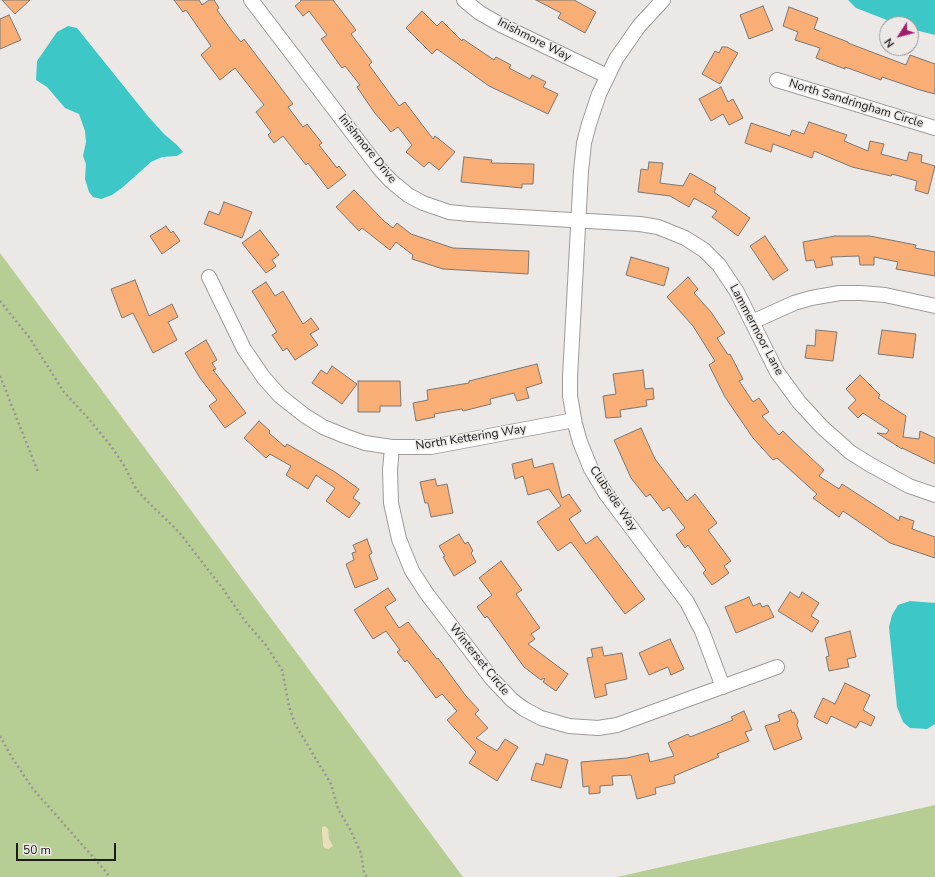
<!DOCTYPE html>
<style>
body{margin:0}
#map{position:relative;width:935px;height:877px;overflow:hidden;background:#ebe8e6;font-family:"Nunito Sans",sans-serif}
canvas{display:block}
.north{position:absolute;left:879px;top:16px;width:40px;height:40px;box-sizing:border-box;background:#ebe8e6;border:1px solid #999695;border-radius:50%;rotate:234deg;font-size:11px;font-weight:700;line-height:16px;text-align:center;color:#1d1c1b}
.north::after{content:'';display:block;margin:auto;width:14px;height:18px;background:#a01d6e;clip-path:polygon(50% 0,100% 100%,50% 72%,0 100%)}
.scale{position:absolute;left:16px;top:843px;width:100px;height:18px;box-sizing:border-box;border:2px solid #1d1c1b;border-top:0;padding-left:5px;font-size:12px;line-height:14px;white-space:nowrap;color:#1d1c1b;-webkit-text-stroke:3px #ebe8e6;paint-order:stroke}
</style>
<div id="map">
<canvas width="935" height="877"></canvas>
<div class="north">N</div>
<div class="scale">50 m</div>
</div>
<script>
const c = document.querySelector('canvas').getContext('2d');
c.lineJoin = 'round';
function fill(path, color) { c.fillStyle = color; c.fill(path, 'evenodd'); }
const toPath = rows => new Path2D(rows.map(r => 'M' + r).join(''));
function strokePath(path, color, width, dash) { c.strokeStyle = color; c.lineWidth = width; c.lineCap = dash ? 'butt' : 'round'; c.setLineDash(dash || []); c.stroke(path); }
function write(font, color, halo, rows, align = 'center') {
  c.font = font + ' "Nunito Sans",sans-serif'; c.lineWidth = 3; c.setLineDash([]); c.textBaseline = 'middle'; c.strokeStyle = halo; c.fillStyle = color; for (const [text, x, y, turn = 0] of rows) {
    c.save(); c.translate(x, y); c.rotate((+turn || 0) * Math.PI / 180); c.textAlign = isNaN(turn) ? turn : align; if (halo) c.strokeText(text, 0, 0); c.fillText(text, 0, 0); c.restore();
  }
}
fill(toPath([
 [0,253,463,877,0,877],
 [935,805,935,877,617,877]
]), '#b6ce94');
fill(toPath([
 [325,826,328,829,329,839,333,846,328,849,324,848,323,845,322,831,322,827]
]), '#e9e0ba');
fill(toPath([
 [848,0,935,0,935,35,911,29,911,24,897,24,856,8],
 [68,26,77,28,147,115,164,134,177,145,183,152,177,156,162,157,151,162,123,187,112,195,101,199,93,197,89,192,85,179,86,164,83,156,86,142,85,131,79,114,65,108,47,87,36,80,37,61,57,32],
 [910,601,935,603,935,724,927,729,910,728,903,722,897,707,889,627,892,615,898,605]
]), '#3ec7c7');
const building = toPath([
 [2,0,30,0,15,14,2,0],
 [174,0,199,0,202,5,209,0,214,0,219,8,217,10,232,31,241,42,244,39,293,104,288,107,303,127,307,124,322,143,319,145,337,168,339,166,346,175,328,189,308,163,306,165,283,136,274,143,268,135,271,132,256,112,264,105,235,68,220,80,201,55,211,46,186,10,183,12,174,0],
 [301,0,333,0,356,30,351,34,372,62,369,65,399,106,405,102,433,139,435,136,455,152,439,170,429,162,424,167,406,152,412,145,398,127,391,132,374,112,357,87,360,85,345,66,342,68,321,39,327,35,309,11,303,16,295,6,301,1,301,0],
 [536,0,574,0,596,12,585,33,558,18,561,13,536,0],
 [763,6,773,30,749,39,740,15,763,6],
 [789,7,818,18,814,29,848,42,848,43,906,65,910,55,935,64,935,94,920,90,882,77,881,80,845,67,845,69,816,58,820,48,795,40,798,32,783,26,789,7],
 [422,11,437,26,442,21,462,41,463,39,494,60,496,57,511,65,509,68,530,79,532,75,546,82,543,87,558,94,548,114,489,86,437,49,432,54,406,28,422,11],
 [9,15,21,40,0,49,0,19,9,15],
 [722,47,727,47,738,53,720,84,702,74,715,51,719,53,722,47],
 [721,87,728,102,733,99,743,118,729,125,723,114,711,121,699,99,721,87],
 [809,122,847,135,844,141,868,151,870,141,884,144,881,154,907,161,909,152,922,155,921,162,935,166,928,194,915,190,917,181,892,174,891,176,852,167,814,151,812,158,773,144,771,152,745,143,751,123,790,136,792,130,804,134,809,122],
 [464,157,492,160,491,163,534,164,533,184,522,184,522,188,461,182,464,157],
 [649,162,663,163,660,183,683,186,690,173,716,188,714,192,750,218,738,236,712,217,717,211,694,198,689,207,670,196,638,192,641,169,648,170,649,162],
 [354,190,384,221,393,228,397,223,411,234,453,248,529,251,528,274,443,269,412,259,413,255,396,242,390,250,362,228,359,231,336,207,354,190],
 [224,202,252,212,242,238,204,224,209,211,219,215,224,202],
 [166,226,171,233,173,231,180,241,162,254,150,236,166,226],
 [260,230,279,255,272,260,276,266,266,273,242,243,260,230],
 [765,236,788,270,773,280,750,246,765,236],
 [835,236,870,236,916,245,915,248,935,252,935,276,896,269,898,262,874,257,874,265,860,265,859,256,831,257,833,265,816,268,814,260,806,261,803,242,835,236],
 [631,257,669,268,664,286,626,275,631,257],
 [688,277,698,289,694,293,711,312,725,333,717,338,728,355,730,354,743,379,739,381,753,402,759,398,769,412,762,416,779,435,783,431,796,444,824,470,819,476,839,489,842,484,899,521,900,516,914,521,912,529,935,537,935,558,890,543,843,511,839,517,813,498,817,494,777,458,773,460,753,438,725,397,709,365,715,361,693,326,667,297,688,277],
 [135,280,149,316,172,304,178,317,168,322,177,340,153,353,133,313,122,318,111,289,135,280],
 [266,282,275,296,283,291,303,324,311,318,319,329,310,334,318,345,295,360,287,348,283,351,272,335,277,332,252,291,266,282],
 [816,330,837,332,833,361,805,358,807,345,815,346,816,330],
 [882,330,916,334,913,358,878,354,882,330],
 [206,340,217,360,212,363,216,369,213,370,246,413,225,428,209,406,217,400,200,378,185,353,206,340],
 [537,364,542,383,526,388,529,398,517,401,514,393,490,399,491,404,463,411,462,409,434,414,435,417,416,421,413,403,428,400,427,390,469,383,469,381,537,364],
 [332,366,357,384,342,404,312,383,321,370,327,374,332,366],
 [643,370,645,389,653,388,654,399,646,400,647,406,620,410,621,417,606,418,603,396,616,394,613,374,643,370],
 [860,375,880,395,878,398,906,416,903,437,919,439,920,431,935,438,935,464,902,448,902,449,877,433,886,434,889,430,863,413,858,418,848,408,856,400,846,389,860,375],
 [358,381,400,381,401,406,380,406,380,412,358,412,358,381],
 [259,421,270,431,269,433,285,447,287,444,335,472,359,489,353,498,360,503,349,518,326,501,335,488,316,475,308,489,286,475,291,466,270,454,266,458,244,438,259,421],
 [641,428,655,459,687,501,695,494,717,523,708,530,731,561,724,566,729,573,712,585,703,573,706,570,688,545,685,548,676,535,685,528,669,507,663,511,650,494,646,497,631,478,614,440,641,428],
 [532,459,534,468,553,463,562,498,569,494,581,511,569,519,586,544,597,536,645,599,625,614,571,542,558,551,537,522,561,506,549,489,528,495,523,476,515,479,512,464,532,459],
 [435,479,437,486,447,484,453,513,431,517,428,503,425,503,420,482,435,479],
 [459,534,465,544,468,542,473,551,471,553,476,562,454,576,443,557,445,556,439,546,459,534],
 [367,539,372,553,369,555,378,579,355,588,346,564,354,560,352,553,356,552,353,545,367,539],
 [501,561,522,590,516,594,540,628,531,634,535,639,528,644,568,674,556,691,543,682,545,679,544,678,541,680,524,667,487,616,485,618,477,607,492,595,479,578,501,561],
 [388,588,396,600,385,607,399,628,408,622,437,659,438,658,466,696,479,710,475,714,488,728,476,738,497,751,505,739,518,747,497,781,469,763,476,752,447,720,457,711,442,694,436,698,407,660,405,662,397,652,400,650,386,631,373,639,354,610,388,588],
 [790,592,799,598,802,592,819,603,811,616,819,621,812,632,778,611,790,592],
 [749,597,753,606,760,603,762,607,768,605,774,617,736,633,725,607,749,597],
 [850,631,856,657,847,659,849,667,829,671,826,657,829,656,825,638,850,631],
 [670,639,684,669,671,675,668,667,649,675,639,653,670,639],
 [602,647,604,656,622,653,627,679,605,684,607,695,595,698,587,658,593,657,591,649,602,647],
 [845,683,870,695,863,710,875,717,871,726,860,721,856,728,831,716,827,724,814,717,823,698,835,704,845,683],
 [791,710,792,713,794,712,798,721,797,725,802,739,774,750,765,726,780,721,778,715,791,710],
 [744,711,752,730,745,732,749,741,717,754,719,757,674,776,675,783,655,788,656,794,637,799,631,775,612,776,613,785,600,786,600,793,589,794,589,786,583,787,581,762,627,758,648,753,650,762,674,756,668,743,688,734,690,737,733,720,731,717,744,711],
 [546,754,568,760,561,788,531,780,536,763,543,765,546,754]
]);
fill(building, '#f8ae75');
strokePath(building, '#7a7876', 1);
const street = toPath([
 [251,0,379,168,391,181,408,195,423,203,449,212,469,214,640,224,658,227,685,238,704,250,719,265,737,292,777,372,799,402,822,427,850,452,869,464,909,486,935,495],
 [464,0,480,13,501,25,607,76],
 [663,0,639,26,616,59,599,94,589,124,584,143,581,171,570,377,570,396,575,424,580,442,591,469,606,494,687,602,702,631,723,687],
 [777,80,935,128],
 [209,277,244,349,264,378,280,396,304,415,323,427,345,436,365,443,392,447,431,447,574,420],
 [752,322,794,303,811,298,840,293,861,293,885,295,935,306],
 [392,447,390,470,391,503,399,539,412,571,427,594,492,679,512,700,524,709,541,718,569,726,598,728,617,725,777,667]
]);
strokePath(street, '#9e9b9a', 16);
strokePath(toPath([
 [0,301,29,337,64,392,88,418,111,446,125,467,136,489,147,501,178,531,223,589,245,621,265,644,282,670,289,706,295,724,331,784,338,809,350,829,361,853,364,873,367,877],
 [0,376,38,472],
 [0,736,11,756,33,789,107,873,109,877]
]), '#989694', 2.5, [2, 3]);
strokePath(street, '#fff', 14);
write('12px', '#1d1c1b', '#ebe8e6', [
 ["Inishmore Way",534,40,27],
 ["North Sandringham Circle",856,104,17],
 ["Inishmore Drive",367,149,51],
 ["Lammermoor Lane",756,330,62],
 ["North Kettering Way",471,438,-9],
 ["Clubside Way",613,499,56],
 ["Winterset Circle",479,660,51]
]);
</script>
